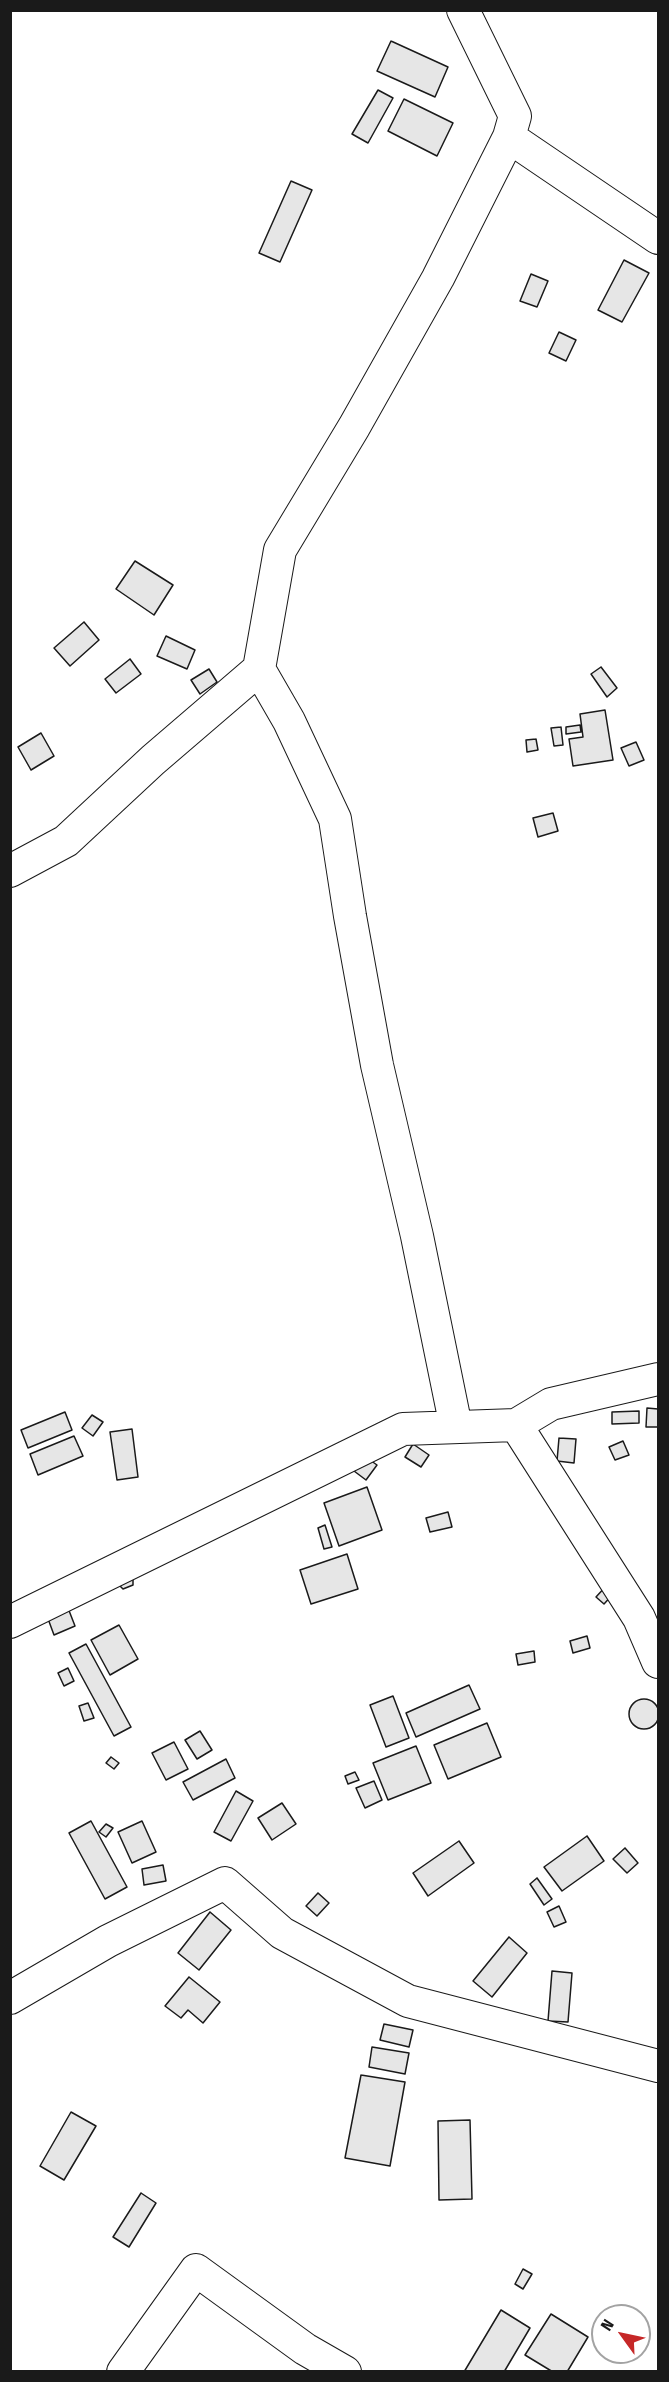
<!DOCTYPE html>
<style>
body{margin:0}
#map{position:relative;width:669px;height:2382px;overflow:hidden;background:#fff;font-family:"Fira Sans Condensed",sans-serif}
canvas{display:block}
.frame{position:absolute;inset:0;border:12px solid #1a1a1a;pointer-events:none}
.north{position:absolute;left:591px;top:2304px;width:60px;height:60px;box-sizing:border-box;background:#fff;border:2px solid #a3a3a3;border-radius:50%;rotate:303deg;font-size:16px;font-weight:700;line-height:24px;text-align:center;color:#1a1a1a}
.north::after{content:'';display:block;margin:auto;width:21px;height:27px;background:#c62828;clip-path:polygon(50% 0,100% 100%,50% 72%,0 100%)}
</style>
<div id="map">
<canvas width="669" height="2382"></canvas>
<div class="frame"></div>
<div class="north">N</div>
</div>
<script>
const c = document.querySelector('canvas').getContext('2d');
c.lineJoin = 'round';
function fill(path, color) { c.fillStyle = color; c.fill(path, 'evenodd'); }
const toPath = rows => new Path2D(rows.map(r => 'M' + r).join(''));
function strokePath(path, color, width, dash) { c.strokeStyle = color; c.lineWidth = width; c.lineCap = dash ? 'butt' : 'round'; c.setLineDash(dash || []); c.stroke(path); }
const building = toPath([
 [391,41,448,67,435,97,377,71,391,41],
 [378,90,393,98,368,143,352,134,378,90],
 [404,99,453,123,437,156,388,131,404,99],
 [291,181,312,190,280,262,259,253,291,181],
 [624,260,649,273,622,322,598,310,624,260],
 [531,274,548,281,537,307,520,301,531,274],
 [559,332,576,340,566,361,549,353,559,332],
 [135,561,173,585,154,615,116,589,135,561],
 [84,622,99,640,70,666,54,648,84,622],
 [166,636,195,650,187,669,157,656,166,636],
 [130,659,141,674,116,693,105,679,130,659],
 [601,667,617,688,607,697,591,674,601,667],
 [209,669,217,682,200,694,191,680,209,669],
 [605,710,613,760,573,766,569,739,583,737,580,714,605,710],
 [580,725,581,732,566,734,566,727,580,725],
 [561,727,563,745,554,746,551,728,561,727],
 [41,733,54,756,31,770,18,747,41,733],
 [536,739,538,750,527,752,526,740,536,739],
 [636,742,644,760,629,766,621,748,636,742],
 [553,813,558,831,538,837,533,818,553,813],
 [647,1408,658,1409,658,1427,646,1427,647,1408],
 [639,1411,639,1423,612,1424,612,1412,639,1411],
 [65,1412,72,1430,28,1448,21,1430,65,1412],
 [92,1415,103,1422,93,1436,82,1428,92,1415],
 [132,1429,138,1477,117,1480,110,1432,132,1429],
 [74,1436,83,1456,38,1475,30,1454,74,1436],
 [559,1438,576,1439,574,1463,557,1461,559,1438],
 [623,1441,629,1455,615,1460,609,1447,623,1441],
 [413,1444,429,1455,421,1467,405,1457,413,1444],
 [360,1453,377,1465,366,1480,350,1468,360,1453],
 [367,1487,382,1530,339,1546,324,1503,367,1487],
 [448,1512,452,1527,430,1532,426,1518,448,1512],
 [325,1525,332,1547,324,1549,318,1528,325,1525],
 [347,1554,358,1589,311,1604,300,1570,347,1554],
 [133,1575,133,1585,123,1589,119,1585,133,1575],
 [607,1585,615,1592,604,1604,596,1597,607,1585],
 [68,1608,75,1626,54,1635,47,1616,68,1608],
 [119,1625,138,1659,110,1675,91,1640,119,1625],
 [587,1636,590,1648,573,1653,570,1641,587,1636],
 [86,1644,131,1727,114,1736,69,1653,86,1644],
 [534,1651,535,1662,518,1665,516,1654,534,1651],
 [68,1668,74,1681,64,1686,58,1673,68,1668],
 [469,1685,480,1709,416,1737,406,1713,469,1685],
 [393,1696,409,1738,386,1747,370,1705,393,1696],
 '629 1714a15 15 0 1 1 30 0a15 15 0 1 1-30 0Z',
 [88,1703,94,1718,84,1721,79,1706,88,1703],
 [487,1723,501,1757,448,1779,434,1745,487,1723],
 [200,1731,212,1750,197,1759,185,1740,200,1731],
 [174,1742,188,1769,166,1780,152,1753,174,1742],
 [416,1746,431,1783,388,1800,373,1763,416,1746],
 [111,1757,119,1763,114,1769,106,1763,111,1757],
 [226,1759,235,1778,193,1800,183,1782,226,1759],
 [355,1772,359,1780,348,1784,345,1776,355,1772],
 [374,1781,382,1800,365,1808,356,1788,374,1781],
 [236,1791,253,1801,231,1841,214,1832,236,1791],
 [282,1803,296,1824,272,1840,258,1818,282,1803],
 [91,1821,127,1887,105,1899,69,1833,91,1821],
 [142,1821,156,1852,132,1863,118,1832,142,1821],
 [106,1824,113,1828,106,1837,99,1832,106,1824],
 [587,1836,604,1861,562,1891,544,1867,587,1836],
 [459,1841,474,1863,428,1896,413,1873,459,1841],
 [625,1848,638,1863,627,1873,613,1859,625,1848],
 [163,1865,166,1881,144,1885,142,1869,163,1865],
 [537,1878,552,1899,544,1905,530,1884,537,1878],
 [318,1893,329,1903,317,1916,306,1906,318,1893],
 [559,1906,566,1922,554,1927,547,1912,559,1906],
 [210,1912,231,1930,199,1970,178,1953,210,1912],
 [509,1937,527,1953,492,1997,473,1981,509,1937],
 [552,1971,572,1973,568,2022,548,2021,552,1971],
 [189,1977,220,2002,203,2023,188,2010,181,2018,165,2006,189,1977],
 [384,2024,413,2030,409,2047,380,2040,384,2024],
 [372,2047,409,2053,405,2074,369,2067,372,2047],
 [361,2075,405,2082,390,2166,345,2158,361,2075],
 [71,2112,96,2126,64,2180,40,2166,71,2112],
 [470,2120,472,2199,439,2200,438,2121,470,2120],
 [141,2193,156,2203,129,2247,113,2237,141,2193],
 [523,2269,532,2274,523,2289,515,2284,523,2269],
 [501,2310,530,2328,504,2372,464,2372,501,2310],
 [551,2314,588,2337,567,2372,553,2372,525,2355,551,2314]
]);
fill(building, '#e6e6e6');
strokePath(building, '#1a1a1a', 1.5);
const minor = toPath([
 [509,137,658,238],
 [259,669,289,721,335,819,350,916,377,1065,417,1236,456,1427],
 [10,871,66,841,153,760,259,669,280,550,354,427,438,278,509,137,515,116,463,10],
 [516,1425,639,1618,658,1662],
 [10,1622,403,1429,516,1425,551,1404,658,1379],
 [10,1998,108,1941,225,1883,282,1933,408,2001,658,2066],
 [123,2372,196,2270,305,2349,345,2372]
]);
strokePath(minor, '#1a1a1a', 34);
strokePath(minor, '#fff', 32);
</script>
